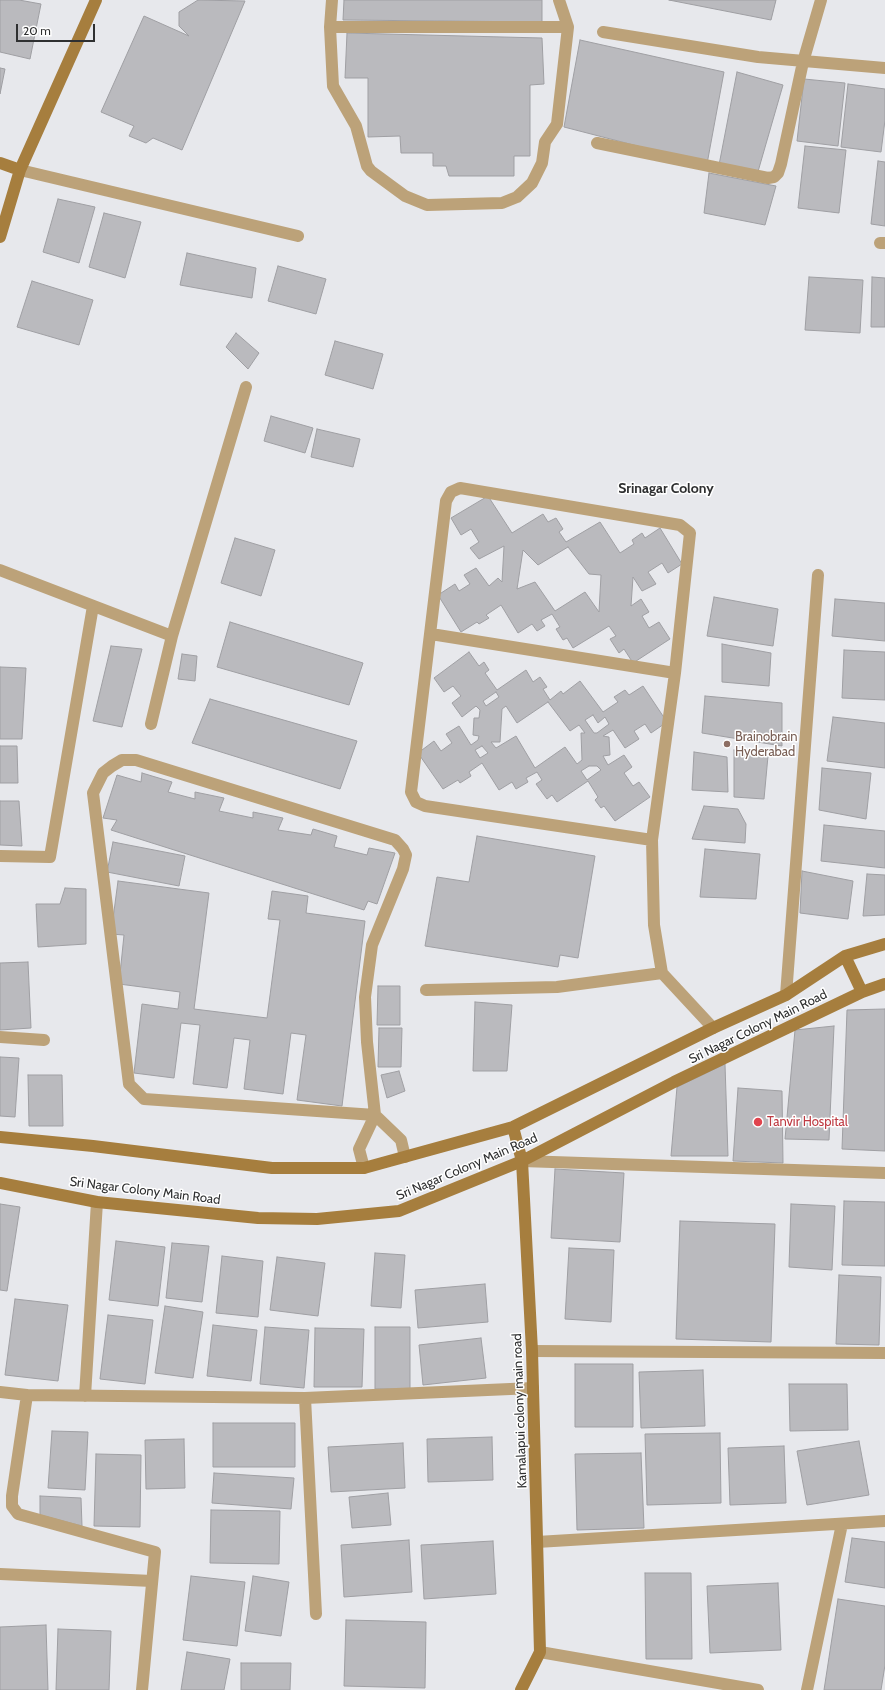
<!DOCTYPE html>
<style>
body{margin:0}
#map{position:relative;width:885px;height:1690px;overflow:hidden;background:#e7e8ec;font-family:Cabin,sans-serif}
canvas{display:block}
.scale{position:absolute;left:16px;top:24px;width:79px;height:18px;box-sizing:border-box;border:2px solid #2f3031;border-top:0;padding-left:5px;font-size:12px;line-height:14px;white-space:nowrap;color:#2f3031;-webkit-text-stroke:3px #fff;paint-order:stroke}
</style>
<div id="map">
<canvas width="885" height="1690"></canvas>
<div class="scale">20 m</div>
</div>
<script>
const c = document.querySelector('canvas').getContext('2d');
c.lineJoin = 'round';
function fill(path, color) { c.fillStyle = color; c.fill(path, 'evenodd'); }
const toPath = rows => new Path2D(rows.map(r => 'M' + r).join(''));
function strokePath(path, color, width, dash) { c.strokeStyle = color; c.lineWidth = width; c.lineCap = dash ? 'butt' : 'round'; c.setLineDash(dash || []); c.stroke(path); }
function write(font, color, halo, rows, align = 'center') {
  c.font = font + ' Cabin,sans-serif'; c.lineWidth = 3; c.setLineDash([]); c.textBaseline = 'middle'; c.strokeStyle = halo; c.fillStyle = color; for (const [text, x, y, turn = 0] of rows) {
    c.save(); c.translate(x, y); c.rotate((+turn || 0) * Math.PI / 180); c.textAlign = isNaN(turn) ? turn : align; if (halo) c.strokeText(text, 0, 0); c.fillText(text, 0, 0); c.restore();
  }
}
const building = toPath([
 [0,0,19,0,41,4,30,59,0,52,0,0],
 [198,0,245,1,182,150,153,138,146,143,129,136,134,126,101,112,144,16,189,36,179,26,179,12,198,0],
 [344,0,542,0,542,22,343,20,344,0],
 [669,0,776,0,771,20,669,0],
 [347,33,542,38,544,84,530,85,530,156,514,156,514,176,449,176,446,166,433,166,433,153,401,153,400,136,368,137,368,78,345,78,347,33],
 [580,40,724,72,707,164,564,127,580,40],
 [0,68,5,69,0,94,0,68],
 [737,72,783,85,757,175,719,165,737,72],
 [804,79,845,83,838,146,797,141,804,79],
 [848,84,885,89,885,120,881,152,841,147,848,84],
 [805,146,846,150,839,213,798,208,805,146],
 [878,161,885,162,885,226,871,224,878,161],
 [709,173,776,186,765,225,704,213,709,173],
 [58,199,95,207,79,263,43,252,58,199],
 [104,213,141,222,125,278,89,267,104,213],
 [187,253,256,268,252,298,180,285,187,253],
 [278,266,326,279,316,314,268,301,278,266],
 [809,277,863,280,860,333,805,330,809,277],
 [872,277,885,278,885,327,871,327,872,277],
 [32,281,93,300,79,345,17,327,32,281],
 [236,333,259,353,248,369,226,347,236,333],
 [335,341,383,354,373,389,325,375,335,341],
 [271,416,313,428,305,453,264,441,271,416],
 [317,429,360,439,353,467,311,457,317,429],
 [488,496,512,533,543,514,548,522,556,518,563,529,559,532,566,542,600,522,620,553,634,544,632,540,642,533,645,538,660,528,682,564,668,573,662,563,648,572,656,584,642,591,633,577,631,606,641,599,649,612,642,616,649,628,659,622,670,639,633,663,624,649,619,653,610,639,616,636,609,626,573,648,567,638,563,640,556,629,560,627,552,614,541,620,545,626,537,631,532,624,518,633,501,605,486,615,489,618,479,624,477,622,461,632,438,595,455,584,459,591,470,584,464,575,476,568,489,586,498,578,502,582,504,546,479,559,470,548,479,542,471,529,461,535,451,518,488,496],
 [568,547,589,574,601,575,599,612,585,592,555,611,535,582,517,589,523,550,538,565,568,547],
 [235,538,275,550,261,596,221,583,235,538],
 [714,597,778,609,773,646,707,636,714,597],
 [835,599,885,603,885,641,832,636,835,599],
 [230,622,363,663,349,705,217,667,230,622],
 [722,644,771,653,769,686,722,682,722,644],
 [111,646,142,649,122,727,93,721,111,646],
 [844,650,885,652,885,700,842,698,844,650],
 [469,652,479,666,484,662,489,670,485,673,497,690,526,670,533,682,540,677,547,687,543,689,550,700,561,691,563,694,580,681,603,712,618,702,614,697,625,690,629,695,643,686,667,722,651,733,645,724,634,731,639,739,625,748,613,730,603,736,609,737,610,755,603,756,608,765,624,755,632,767,624,773,633,786,639,782,650,797,615,821,604,806,601,808,595,800,598,797,588,781,557,802,552,795,547,799,536,784,542,780,537,772,526,778,528,782,516,789,512,782,499,790,482,763,469,772,471,776,460,783,458,780,443,789,418,753,434,741,441,751,452,743,446,734,459,726,471,745,478,740,479,736,473,735,474,718,479,718,480,710,476,706,462,717,452,703,461,696,453,686,444,692,434,678,469,652],
 [496,692,499,697,486,706,483,701,496,692],
 [548,702,570,731,579,725,585,733,581,733,582,760,577,764,565,747,535,768,516,736,496,748,491,742,500,742,502,709,506,706,517,723,548,702],
 [593,715,598,723,605,717,609,724,597,733,594,733,585,720,593,715],
 [482,746,488,753,480,758,475,750,482,746],
 [589,766,597,766,601,770,587,780,581,771,589,766],
 [182,654,197,656,195,681,178,679,182,654],
 [0,667,26,668,22,739,0,739,0,667],
 [705,696,782,703,782,746,702,733,705,696],
 [210,699,357,741,340,789,192,743,210,699],
 [833,717,885,723,885,768,827,761,833,717],
 [0,746,17,746,18,783,0,783,0,746],
 [734,750,768,756,764,799,734,797,734,750],
 [694,752,727,757,728,792,692,790,694,752],
 [822,768,871,773,866,819,819,810,822,768],
 [142,773,172,782,168,792,195,799,195,792,224,798,219,811,253,818,253,812,283,818,278,830,311,835,313,829,337,836,334,847,367,855,369,848,395,853,377,904,368,901,364,910,111,830,117,820,103,818,117,775,141,782,142,773],
 [0,801,19,801,22,846,0,845,0,801],
 [704,806,738,809,746,824,745,843,692,839,704,806],
 [824,825,885,831,885,868,821,861,824,825],
 [477,836,595,856,578,958,560,955,558,967,425,946,437,877,469,882,477,836],
 [113,842,185,856,179,886,107,872,113,842],
 [705,849,760,854,756,899,700,897,705,849],
 [802,871,853,881,848,919,800,913,802,871],
 [867,874,885,875,885,915,863,916,867,874],
 [118,881,209,893,194,1009,267,1018,280,920,268,919,272,891,308,896,306,913,365,921,342,1106,297,1100,306,1035,291,1033,283,1094,244,1089,250,1040,234,1038,227,1088,193,1084,200,1025,181,1023,174,1078,134,1073,142,1004,178,1009,180,992,119,984,124,935,111,934,118,881],
 [65,888,86,889,86,944,38,947,36,904,60,904,65,888],
 [28,962,31,1028,0,1030,0,963,28,962],
 [378,986,400,986,400,1025,377,1025,378,986],
 [475,1002,512,1005,507,1071,473,1071,475,1002],
 [885,1009,885,1151,842,1149,847,1010,885,1009],
 [834,1026,829,1140,785,1139,795,1030,834,1026],
 [379,1028,402,1028,401,1067,378,1067,379,1028],
 [0,1057,19,1058,15,1117,0,1116,0,1057],
 [725,1064,728,1156,671,1156,677,1087,725,1064],
 [399,1071,405,1091,387,1098,381,1075,399,1071],
 [28,1075,62,1075,63,1126,29,1126,28,1075],
 [738,1088,782,1091,783,1163,733,1161,738,1088],
 [555,1169,624,1173,620,1242,551,1238,555,1169],
 [844,1201,885,1202,885,1266,842,1265,844,1201],
 [0,1204,20,1207,7,1291,0,1290,0,1204],
 [791,1204,835,1206,832,1270,789,1267,791,1204],
 [680,1221,775,1224,771,1342,676,1339,680,1221],
 [116,1241,165,1247,158,1306,109,1300,116,1241],
 [172,1243,209,1246,202,1302,166,1298,172,1243],
 [569,1248,614,1250,611,1322,565,1319,569,1248],
 [375,1253,405,1255,401,1308,371,1306,375,1253],
 [222,1256,263,1261,258,1317,216,1313,222,1256],
 [277,1257,325,1263,318,1316,270,1310,277,1257],
 [839,1275,881,1277,879,1345,836,1344,839,1275],
 [485,1284,488,1322,418,1328,415,1290,485,1284],
 [15,1299,68,1305,58,1381,5,1375,15,1299],
 [165,1306,203,1312,193,1378,155,1373,165,1306],
 [108,1315,153,1320,145,1384,100,1379,108,1315],
 [213,1325,257,1330,251,1381,207,1376,213,1325],
 [265,1327,309,1330,304,1388,260,1384,265,1327],
 [375,1327,410,1327,410,1389,375,1389,375,1327],
 [315,1328,364,1329,362,1387,314,1387,315,1328],
 [481,1338,486,1378,423,1385,419,1345,481,1338],
 [575,1364,633,1364,633,1427,575,1427,575,1364],
 [703,1370,705,1426,641,1428,639,1372,703,1370],
 [789,1384,847,1384,848,1430,790,1431,789,1384],
 [213,1423,295,1423,295,1467,213,1467,213,1423],
 [52,1431,88,1432,85,1490,48,1488,52,1431],
 [720,1433,721,1503,647,1505,645,1434,720,1433],
 [492,1437,493,1480,428,1482,427,1439,492,1437],
 [184,1439,185,1488,146,1489,145,1440,184,1439],
 [859,1441,869,1495,807,1505,797,1451,859,1441],
 [403,1443,405,1488,331,1492,328,1447,403,1443],
 [784,1446,786,1503,730,1505,728,1448,784,1446],
 [641,1453,644,1528,577,1530,575,1454,641,1453],
 [96,1454,141,1455,140,1527,94,1526,96,1454],
 [214,1473,294,1478,291,1509,212,1503,214,1473],
 [388,1493,391,1525,352,1528,349,1497,388,1493],
 [40,1496,81,1498,82,1526,40,1515,40,1496],
 [211,1510,280,1511,279,1564,210,1563,211,1510],
 [852,1538,885,1542,885,1588,845,1582,852,1538],
 [409,1540,412,1592,344,1597,341,1545,409,1540],
 [493,1541,496,1594,424,1599,421,1545,493,1541],
 [645,1573,691,1573,692,1659,646,1659,645,1573],
 [191,1576,245,1582,237,1646,183,1640,191,1576],
 [253,1576,289,1582,281,1636,245,1631,253,1576],
 [778,1583,781,1650,710,1653,707,1586,778,1583],
 [838,1599,885,1606,885,1665,881,1690,824,1690,838,1599],
 [346,1620,426,1622,425,1688,344,1686,346,1620],
 [46,1625,48,1690,0,1690,0,1627,46,1625],
 [58,1629,111,1631,109,1690,56,1690,58,1629],
 [187,1652,230,1659,224,1690,181,1690,187,1652],
 [241,1663,291,1663,290,1690,241,1690,241,1663]
]);
fill(building, '#bababe');
strokePath(building, '#9f9fa3', 1);
strokePath(toPath([
 [332,0,330,27,333,86,356,126,367,166,371,171,405,196,427,205,502,203,517,197,532,183,542,163,545,142,557,124,568,27,559,0],
 [330,27,568,27],
 [603,32,758,57,885,68],
 [597,143,768,178,774,177,778,173,781,164,803,62,821,0],
 [20,170,298,236],
 [880,243,885,243],
 [0,570,172,636,246,387],
 [431,634,675,673],
 [151,724,172,636],
 [652,840,425,806,416,802,411,792,446,501,451,492,460,488,680,525,690,533,675,673,652,840,654,925,662,973,713,1028],
 [0,856,50,857,93,606],
 [426,990,557,987,662,973],
 [786,995,818,575],
 [0,1037,44,1040],
 [522,1161,885,1173],
 [364,1168,359,1149,375,1115,367,1042,365,997,372,945,403,869,406,855,403,849,395,840,136,760,122,760,112,766,103,773,93,793,129,1084,144,1099,375,1115,401,1140,405,1157],
 [532,1351,885,1353],
 [0,1392,27,1395,305,1398,533,1388],
 [27,1395,12,1496,12,1506,18,1514,155,1552,142,1690],
 [85,1396,97,1202],
 [305,1398,316,1614],
 [537,1542,885,1521],
 [0,1574,152,1581],
 [540,1652,758,1690],
 [807,1690,842,1524]
]), '#bca279', 12);
strokePath(toPath([
 [0,163,20,170],
 [0,237,20,170,96,0],
 [845,956,862,992],
 [513,1127,522,1161,532,1351,540,1652,521,1690],
 [0,1137,93,1146,272,1168,364,1168,513,1127,713,1028,786,995,845,956,885,944],
 [0,1183,97,1202,258,1218,317,1219,399,1211,522,1161,674,1082,862,992,885,984]
]), '#a67e3e', 12);
for (const [x, y, r, color] of [
 [727,744,4,"#8d6e63"],
 [758,1122,5,"#e0444e"]
]) { const dot = new Path2D(); dot.arc(x, y, r, 0, 2 * Math.PI); c.fillStyle = color; c.fill(dot); strokePath(dot, '#fff', 1.5); }
write('13px', '#785e54', '#fff', [
 ["Brainobrain",735,737],
 ["Hyderabad",735,752]
], 'left');
write('13px', '#2f3031', '#fff', [
 ["Sri Nagar Colony Main Road",758,1027,-26],
 ["Sri Nagar Colony Main Road",467,1167,-23],
 ["Sri Nagar Colony Main Road",145,1191,7],
 ["Kamalapui colony main road",520,1411,-92]
]);
write('13px', '#be3a42', '#fff', [
 ["Tanvir Hospital",767,1122]
], 'left');
write('bold 14px', '#2f3031', '#fff', [
 ["Srinagar Colony",666,489]
]);
</script>
